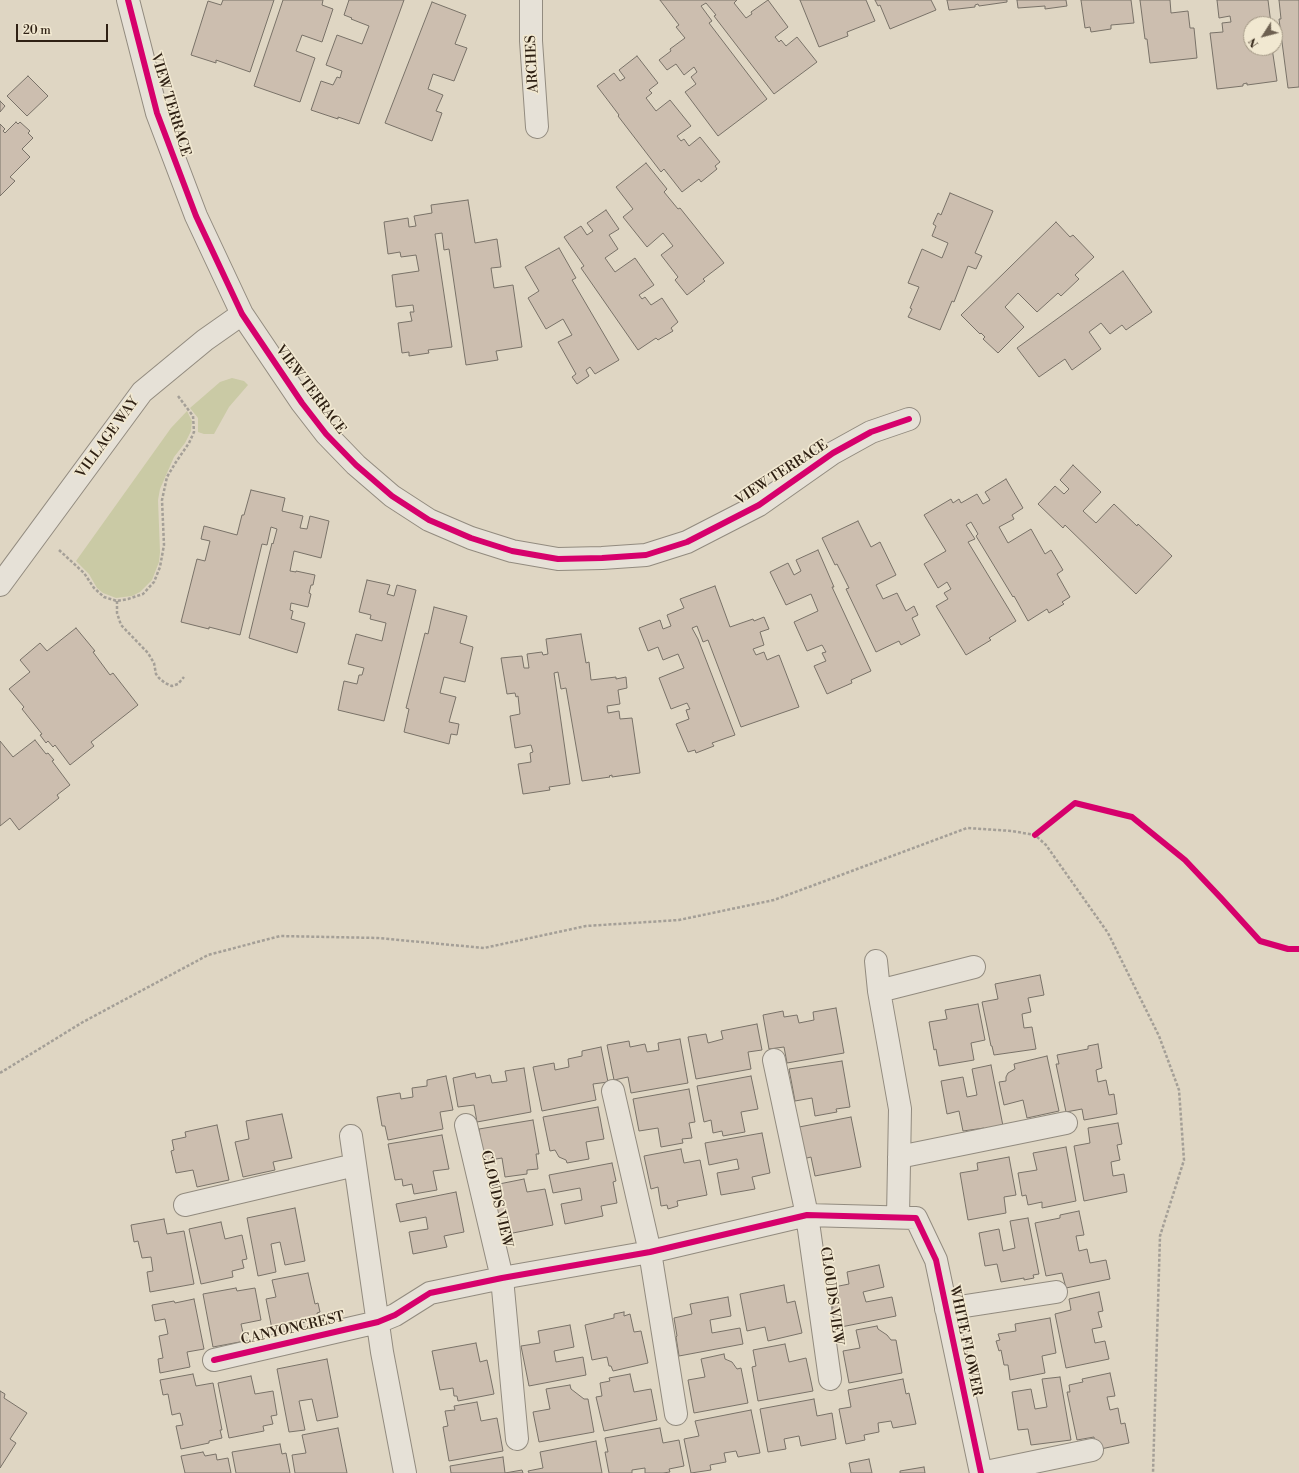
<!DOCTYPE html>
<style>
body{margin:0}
#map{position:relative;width:1299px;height:1473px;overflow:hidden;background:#dfd6c3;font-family:"Libre Bodoni",serif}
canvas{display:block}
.north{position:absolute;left:1243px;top:16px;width:40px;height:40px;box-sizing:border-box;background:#f1e8d1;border:1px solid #a39885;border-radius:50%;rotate:234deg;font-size:11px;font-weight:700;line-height:16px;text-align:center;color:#2f2114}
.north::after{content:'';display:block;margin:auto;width:14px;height:18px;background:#6d6051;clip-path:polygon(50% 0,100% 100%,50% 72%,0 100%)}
.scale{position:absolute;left:16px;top:24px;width:92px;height:18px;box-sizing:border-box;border:2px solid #2f2114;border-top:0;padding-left:5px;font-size:12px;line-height:14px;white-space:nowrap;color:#2f2114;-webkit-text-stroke:3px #f1e8d1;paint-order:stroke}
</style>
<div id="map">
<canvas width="1299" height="1473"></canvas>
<div class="north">N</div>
<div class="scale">20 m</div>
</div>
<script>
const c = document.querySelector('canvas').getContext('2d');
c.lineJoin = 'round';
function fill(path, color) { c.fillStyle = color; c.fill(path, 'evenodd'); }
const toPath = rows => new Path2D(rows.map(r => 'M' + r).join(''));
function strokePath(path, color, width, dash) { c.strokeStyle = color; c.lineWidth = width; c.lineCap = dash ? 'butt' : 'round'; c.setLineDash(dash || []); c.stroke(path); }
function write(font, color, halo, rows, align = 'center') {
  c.font = font + ' "Libre Bodoni",serif'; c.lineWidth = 3.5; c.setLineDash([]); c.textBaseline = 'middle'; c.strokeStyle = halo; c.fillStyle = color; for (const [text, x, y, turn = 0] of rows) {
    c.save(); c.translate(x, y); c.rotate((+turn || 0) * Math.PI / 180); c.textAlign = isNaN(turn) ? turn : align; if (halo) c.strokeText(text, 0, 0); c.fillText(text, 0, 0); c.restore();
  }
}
fill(toPath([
 [232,378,244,381,248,385,229,407,214,434,204,434,198,432,198,418,190,408,220,382],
 [187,411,192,421,191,431,185,443,174,457,160,489,158,500,160,552,159,562,152,580,140,592,132,596,116,598,103,593,97,588,89,574,76,561,171,428]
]), '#cacaa5');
const building = toPath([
 [223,0,274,0,250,72,216,60,216,63,191,55,208,1,221,5,223,0],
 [283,0,323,0,322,5,333,9,322,42,302,35,296,51,315,58,300,102,254,86,283,0],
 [349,0,404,0,359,124,338,117,338,119,311,110,321,81,333,85,337,77,340,78,342,71,326,65,337,35,362,44,369,26,351,19,352,18,344,15,349,0],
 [660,0,737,0,734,3,746,18,752,14,751,12,768,0,788,27,775,37,779,42,781,40,786,46,797,37,817,62,774,94,714,16,716,15,706,3,701,6,712,21,709,23,767,99,718,136,685,92,696,84,691,77,697,72,694,67,684,75,676,64,667,70,659,60,671,51,670,49,685,38,676,27,679,25,660,0],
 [800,0,866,0,875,21,847,32,848,36,819,47,800,0],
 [875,0,931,0,936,10,890,29,880,5,878,6,875,0],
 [947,0,1007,0,1007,2,979,6,978,4,975,5,975,7,949,10,947,0],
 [1017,0,1066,0,1067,6,1045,9,1045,6,1018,8,1017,0],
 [1081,0,1131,0,1134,23,1111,25,1111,29,1091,32,1090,27,1085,28,1081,0],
 [1140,0,1170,0,1171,13,1188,11,1190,28,1194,28,1197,58,1150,63,1147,39,1145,39,1140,0],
 [1217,0,1268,0,1271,24,1251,24,1251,48,1272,48,1277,81,1247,85,1247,83,1243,84,1243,86,1217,89,1210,33,1223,32,1222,23,1231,22,1230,16,1219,18,1217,0],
 [1279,0,1299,0,1299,87,1288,88,1279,19,1281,19,1279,0],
 [432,2,466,15,455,44,467,48,454,81,433,74,428,89,443,95,436,111,442,113,432,141,385,123,432,2],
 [637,56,658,83,649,90,652,93,646,98,656,111,670,100,691,126,677,136,681,141,684,139,689,146,700,137,720,162,715,166,717,169,701,182,699,179,682,192,664,169,661,172,618,116,619,115,597,86,614,73,620,81,625,78,619,70,637,56],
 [28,76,48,96,27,116,7,96,28,76],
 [0,101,5,106,0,112,0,101],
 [16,122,18,124,20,122,30,131,28,133,33,138,22,149,30,157,10,177,15,181,0,196,0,124,5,129,3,131,5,133,16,122],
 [646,163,667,189,664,192,678,209,680,208,724,263,703,279,705,281,687,295,675,280,678,277,661,255,673,246,663,233,647,247,623,217,633,209,616,187,646,163],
 [950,193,993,211,975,253,982,256,976,269,968,266,954,302,952,301,940,330,908,317,912,309,910,308,919,287,908,283,922,249,942,258,948,243,932,236,936,226,933,224,938,213,941,215,950,193],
 [468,200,475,243,497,239,501,267,491,268,494,288,513,285,522,347,496,351,498,360,466,365,449,249,444,250,442,233,435,234,452,347,428,350,429,353,409,356,409,352,402,353,398,323,412,321,410,312,414,312,413,305,396,307,392,275,419,271,416,255,401,257,400,252,388,254,384,222,408,218,409,227,416,226,414,216,432,213,431,205,468,200],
 [606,210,619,229,609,235,618,249,605,258,615,272,635,258,654,285,639,295,642,299,645,297,651,305,662,298,678,322,671,328,673,331,658,340,656,338,638,350,581,268,584,266,564,237,581,226,587,235,593,231,587,223,606,210],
 [1056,222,1070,237,1073,235,1094,257,1075,275,1079,279,1061,296,1058,293,1037,312,1018,293,1005,307,1024,327,998,353,983,339,985,337,981,333,980,334,961,315,1056,222],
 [559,248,576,278,572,280,619,360,595,374,590,367,586,370,589,376,577,384,572,377,576,374,558,342,572,335,563,319,546,329,528,298,539,291,525,267,559,248],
 [1123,271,1152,312,1126,330,1122,325,1110,334,1101,323,1089,332,1101,349,1072,370,1065,359,1039,377,1017,348,1123,271],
 [1073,465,1101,492,1083,511,1096,523,1114,504,1137,526,1138,524,1172,556,1136,594,1065,525,1063,528,1038,504,1055,486,1064,494,1069,489,1060,480,1073,465],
 [1006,479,1023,508,1012,515,1014,519,999,527,1008,543,1031,529,1045,554,1051,550,1063,570,1057,574,1070,597,1062,602,1064,604,1049,613,1047,609,1028,621,1014,596,1013,597,976,536,978,534,971,522,966,525,975,539,968,542,1016,621,989,638,991,640,966,655,936,606,948,599,944,593,951,589,947,582,938,588,924,564,946,551,924,515,951,499,953,503,959,499,961,503,977,494,983,504,990,500,985,492,1006,479],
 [251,490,285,498,282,511,303,516,300,528,307,529,310,516,329,521,321,558,294,551,290,571,296,572,296,571,315,575,313,585,311,585,309,593,311,594,308,607,291,603,290,610,293,611,291,619,305,623,297,653,249,638,272,543,273,544,277,529,271,527,267,545,262,544,240,635,209,627,209,629,181,622,197,559,205,561,210,541,201,539,204,526,237,535,242,515,244,515,251,490],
 [858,521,871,547,880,542,896,575,876,585,883,599,897,593,906,611,914,606,918,615,912,618,920,635,901,645,899,641,876,652,846,589,849,588,837,564,835,565,822,538,858,521],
 [818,550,834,587,832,587,871,671,851,680,852,683,827,694,814,666,826,661,822,653,826,652,822,645,807,651,794,622,818,611,811,594,786,605,770,572,788,563,794,575,801,571,796,560,818,550],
 [367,580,390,585,387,594,394,596,397,585,416,590,384,721,338,710,344,681,357,684,359,675,362,675,364,668,348,664,356,634,382,641,386,623,370,619,371,615,359,612,367,580],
 [715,586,730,627,753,619,754,621,764,617,769,629,760,632,764,645,753,649,756,655,764,652,767,660,779,655,799,707,741,727,708,640,703,642,697,626,692,628,698,639,735,735,712,743,714,746,696,753,695,750,688,752,676,724,689,719,686,710,690,709,687,703,671,709,659,678,684,668,678,654,663,660,658,647,648,651,639,628,660,620,663,629,671,626,667,615,684,608,680,599,715,586],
 [434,607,467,616,460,643,473,647,465,682,444,677,440,693,456,697,449,722,459,724,457,735,451,734,449,744,404,732,409,709,406,708,425,633,428,634,434,607],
 [76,628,95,651,93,652,110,675,113,673,138,705,91,742,94,746,70,765,55,745,53,747,48,741,46,743,40,735,42,734,22,709,24,707,9,689,30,672,20,660,40,643,47,651,76,628],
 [581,634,586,663,589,662,591,680,616,677,616,679,626,677,627,688,618,690,620,704,607,706,608,713,619,711,620,719,632,718,640,773,612,777,612,775,609,776,610,777,582,781,566,688,561,689,558,672,554,673,570,784,549,787,550,790,523,794,518,764,531,762,530,753,533,752,531,745,515,748,510,716,520,714,518,696,516,697,515,693,507,694,501,658,522,656,524,668,529,668,527,654,542,652,543,655,548,654,546,639,581,634],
 [35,740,46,754,48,753,54,760,52,761,70,785,57,795,59,798,19,830,10,818,0,826,0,741,13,757,35,740],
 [1040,975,1044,995,1028,998,1031,1012,1022,1014,1024,1028,1032,1027,1036,1049,994,1055,992,1046,991,1046,982,1002,998,999,995,984,1040,975],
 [978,1004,985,1040,971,1043,974,1060,939,1066,936,1049,934,1050,929,1022,947,1019,945,1010,978,1004],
 [836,1008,844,1053,787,1063,784,1047,769,1049,763,1015,783,1011,784,1017,797,1015,799,1023,814,1020,813,1012,836,1008],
 [757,1024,762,1050,748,1052,751,1069,696,1079,688,1037,706,1034,708,1043,723,1039,721,1031,757,1024],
 [680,1039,688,1083,631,1093,628,1077,614,1080,607,1045,629,1041,630,1047,645,1044,647,1052,659,1050,658,1043,680,1039],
 [1098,1044,1102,1068,1096,1070,1098,1082,1106,1080,1109,1095,1114,1094,1117,1114,1084,1120,1082,1109,1066,1112,1056,1064,1059,1064,1057,1055,1088,1049,1088,1046,1098,1044],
 [601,1047,608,1082,593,1084,596,1100,542,1111,533,1067,554,1063,555,1070,569,1067,568,1059,582,1056,582,1051,601,1047],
 [1047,1056,1059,1111,1027,1118,1023,1100,1004,1105,999,1082,1006,1081,1006,1077,1008,1073,1015,1069,1014,1064,1047,1056],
 [842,1061,850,1107,836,1109,837,1112,815,1116,812,1098,795,1101,789,1069,842,1061],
 [991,1065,1003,1126,984,1130,984,1128,963,1131,959,1111,947,1114,941,1081,963,1077,967,1097,977,1095,972,1069,991,1065],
 [524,1068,531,1112,477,1122,474,1105,458,1107,453,1078,475,1073,476,1078,490,1075,492,1083,507,1081,505,1071,524,1068],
 [446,1076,453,1110,440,1112,443,1129,388,1140,385,1126,382,1126,377,1097,400,1093,401,1099,413,1097,412,1088,427,1086,427,1080,446,1076],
 [751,1076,758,1109,741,1112,745,1132,723,1136,722,1131,713,1133,711,1120,704,1122,697,1086,751,1076],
 [689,1089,695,1122,689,1123,692,1138,682,1139,683,1143,661,1147,658,1128,639,1131,633,1099,689,1089],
 [598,1107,604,1139,586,1142,589,1159,567,1163,566,1160,559,1157,555,1150,550,1151,543,1117,598,1107],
 [282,1114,292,1158,273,1162,275,1170,243,1177,235,1142,249,1139,246,1121,282,1114],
 [851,1117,861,1167,815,1176,811,1157,803,1159,799,1127,851,1117],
 [533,1120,539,1154,536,1154,538,1169,527,1170,527,1174,505,1177,502,1158,484,1161,479,1129,533,1120],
 [1118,1123,1122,1144,1117,1145,1120,1160,1111,1162,1113,1176,1124,1174,1127,1192,1084,1201,1074,1146,1090,1143,1088,1128,1118,1123],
 [217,1125,229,1180,197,1187,193,1170,176,1173,171,1151,174,1150,172,1140,186,1137,185,1132,217,1125],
 [762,1133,770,1173,752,1177,755,1189,721,1195,717,1173,739,1169,737,1159,709,1165,705,1143,762,1133],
 [442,1135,449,1169,433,1171,437,1190,414,1194,412,1184,403,1186,402,1179,395,1180,388,1144,442,1135],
 [1066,1147,1076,1201,1042,1208,1042,1202,1028,1205,1026,1195,1022,1196,1018,1173,1037,1170,1033,1153,1066,1147],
 [681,1149,684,1163,700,1160,707,1195,677,1201,678,1206,668,1209,667,1205,661,1206,658,1187,651,1189,644,1156,681,1149],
 [1009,1157,1016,1195,1004,1197,1006,1213,968,1220,960,1173,978,1170,977,1163,1009,1157],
 [612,1163,616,1181,613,1182,617,1203,601,1206,603,1216,565,1224,561,1204,582,1200,580,1188,553,1193,549,1175,612,1163],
 [524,1179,527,1192,545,1189,553,1225,508,1234,505,1216,496,1218,489,1186,524,1179],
 [456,1192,464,1232,444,1236,447,1247,413,1254,409,1232,428,1229,426,1217,400,1222,396,1204,456,1192],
 [295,1208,305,1261,285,1265,280,1242,271,1244,276,1272,258,1276,247,1218,295,1208],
 [1079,1211,1084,1235,1076,1236,1079,1251,1087,1249,1090,1263,1106,1260,1110,1279,1066,1288,1062,1273,1046,1276,1035,1223,1060,1218,1060,1215,1079,1211],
 [1028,1218,1039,1274,1033,1275,1034,1278,1024,1280,1024,1278,1001,1282,997,1264,985,1266,979,1233,999,1229,1003,1251,1015,1248,1010,1221,1028,1218],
 [164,1219,167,1234,184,1231,194,1284,150,1292,147,1272,153,1271,151,1257,142,1258,138,1241,134,1242,131,1225,164,1219],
 [221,1222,225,1239,242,1235,247,1259,242,1260,244,1268,232,1271,233,1277,201,1284,189,1229,221,1222],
 [879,1265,884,1287,863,1292,866,1302,892,1297,896,1316,836,1328,831,1308,833,1308,829,1288,849,1284,847,1272,879,1265],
 [308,1273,315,1304,318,1303,320,1312,317,1313,318,1320,301,1323,302,1329,273,1334,266,1299,276,1297,272,1280,308,1273],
 [784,1285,787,1303,795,1301,802,1333,768,1341,765,1327,747,1331,740,1294,784,1285],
 [236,1288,237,1291,255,1288,261,1320,241,1324,245,1341,213,1347,203,1294,236,1288],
 [1099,1292,1103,1311,1098,1312,1102,1327,1092,1329,1095,1343,1105,1341,1109,1359,1066,1368,1055,1314,1071,1310,1069,1299,1099,1292],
 [728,1297,731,1316,710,1320,712,1333,740,1328,743,1344,679,1356,676,1337,677,1336,674,1318,692,1314,690,1304,728,1297],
 [194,1299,204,1349,187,1352,190,1367,160,1373,158,1359,163,1358,159,1336,168,1334,165,1319,155,1321,152,1305,174,1301,175,1303,194,1299],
 [624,1312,624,1316,630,1314,634,1332,641,1331,648,1363,613,1371,611,1366,609,1366,607,1357,592,1360,585,1325,614,1318,614,1314,624,1312],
 [1050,1318,1056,1353,1042,1356,1045,1373,1010,1380,1008,1365,1004,1365,1001,1350,999,1351,996,1341,1000,1340,998,1334,1016,1331,1015,1324,1050,1318],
 [570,1325,574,1347,554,1351,556,1362,583,1357,586,1375,529,1386,521,1346,540,1343,538,1331,570,1325],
 [877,1326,878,1329,887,1335,891,1340,896,1340,902,1373,849,1383,843,1351,860,1348,856,1330,877,1326],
 [476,1343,480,1362,487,1360,494,1394,458,1401,457,1396,454,1396,453,1388,440,1390,432,1351,476,1343],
 [785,1344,789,1362,806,1358,813,1391,758,1401,752,1367,756,1366,753,1350,785,1344],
 [724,1354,725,1359,732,1362,737,1369,741,1368,748,1403,694,1413,688,1380,705,1377,701,1359,724,1354],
 [327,1359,338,1417,317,1421,312,1399,299,1401,305,1430,289,1432,277,1369,327,1359],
 [1110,1373,1115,1396,1107,1397,1110,1410,1118,1408,1121,1424,1125,1423,1129,1443,1096,1450,1094,1437,1077,1440,1067,1392,1070,1392,1069,1385,1083,1382,1082,1379,1110,1373],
 [193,1374,196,1386,213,1383,222,1430,220,1430,222,1438,209,1441,209,1443,181,1449,176,1426,183,1425,180,1413,172,1415,168,1394,163,1395,160,1380,193,1374],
 [630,1374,634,1392,651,1389,657,1420,604,1431,596,1397,602,1396,600,1383,610,1381,609,1378,630,1374],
 [251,1376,255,1394,273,1391,277,1415,271,1416,273,1424,263,1426,264,1431,229,1438,218,1383,251,1376],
 [1060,1377,1071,1440,1031,1445,1028,1429,1018,1430,1012,1392,1031,1389,1035,1409,1047,1407,1042,1379,1060,1377],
 [903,1379,906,1394,909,1393,916,1424,893,1428,891,1421,878,1423,879,1432,864,1435,865,1440,846,1444,839,1409,851,1407,848,1390,903,1379],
 [570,1385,571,1389,584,1399,588,1399,594,1432,539,1442,533,1412,550,1409,546,1389,570,1385],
 [0,1391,5,1394,4,1398,27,1413,10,1439,16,1443,0,1468,0,1391],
 [814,1399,817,1416,832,1413,836,1439,801,1446,799,1436,784,1439,786,1449,768,1452,760,1409,814,1399],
 [477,1402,481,1421,497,1418,503,1451,449,1461,443,1427,448,1426,445,1411,455,1410,454,1406,477,1402],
 [751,1410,760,1453,738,1457,736,1451,724,1453,726,1462,710,1465,711,1470,691,1473,684,1439,699,1436,695,1421,751,1410],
 [338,1428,347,1473,295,1473,292,1455,306,1453,302,1435,338,1428],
 [660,1428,663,1443,679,1440,684,1466,669,1469,670,1472,663,1473,645,1473,645,1468,632,1470,632,1473,609,1473,605,1452,608,1452,605,1438,660,1428],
 [596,1441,602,1473,529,1473,528,1471,543,1468,540,1452,596,1441],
 [280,1444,282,1454,286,1453,290,1473,236,1473,232,1452,280,1444],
 [203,1452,205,1456,216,1454,217,1460,228,1458,231,1473,185,1473,181,1456,203,1452],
 [503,1457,505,1473,522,1470,523,1473,451,1473,450,1466,503,1457],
 [869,1459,872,1473,851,1473,849,1463,869,1459],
 [924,1467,925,1473,900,1473,900,1471,924,1467]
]);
fill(building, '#ccbeaf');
strokePath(building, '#797268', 1);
const street = toPath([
 [128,0,157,113,196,216,242,314,302,403,326,434,356,465,392,496,429,520,471,538,512,551,558,559,602,558,646,555,687,542,759,505,833,453,871,432,909,419],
 [531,0,531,41,537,127],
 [0,585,142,392,205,340,242,314],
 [876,961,879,991,900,1109,898,1217],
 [879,991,974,967],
 [774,1060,807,1215,830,1379],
 [613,1091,650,1252,676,1414],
 [466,1125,502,1278,517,1439],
 [351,1136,382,1352,405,1473],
 [899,1157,1066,1123],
 [185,1205,355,1165],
 [946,1309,1056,1292],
 [214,1360,378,1322,395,1315,430,1293,502,1278,650,1252,807,1215,916,1218,936,1260,981,1473],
 [981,1473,1092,1450]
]);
strokePath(street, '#928b7f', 24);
strokePath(toPath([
 [59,550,84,573,94,588,104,597,117,601,128,599,143,594,154,582,160,567,164,545,162,500,167,477,176,462,189,443,194,432,193,416,178,396],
 [117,601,117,613,121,625,148,653,154,663,156,674,159,678,165,683,172,686,178,684,184,677],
 [1035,835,1075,803,1132,817,1185,860,1221,898,1260,941,1288,949,1299,949],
 [0,1073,83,1022,208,955,280,936,378,938,484,948,586,926,679,920,774,900,967,828,1012,831,1035,835,1046,845,1108,933,1159,1036,1179,1090,1184,1160,1160,1236,1153,1473]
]), '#a49f97', 2.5, [3, 2]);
strokePath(street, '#e6e1d7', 22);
strokePath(toPath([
 [128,0,157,113,196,216,242,314,302,403,326,434,356,465,392,496,429,520,471,538,512,551,558,559,602,558,646,555,687,542,759,505,833,453,871,432,909,419],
 [1035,835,1075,803,1132,817,1185,860,1221,898,1260,941,1288,949,1299,949],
 [214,1360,378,1322,395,1315,430,1293,502,1278,650,1252,807,1215,916,1218,936,1260,981,1473]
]), '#d6006c', 6);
write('14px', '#2f2114', '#f1e8d1', [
 ["ARCHES",533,64,-93],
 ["VIEW TERRACE",170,105,73],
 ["VIEW TERRACE",310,390,53],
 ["VILLAGE WAY",108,438,-54],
 ["VIEW TERRACE",782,473,-33],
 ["CLOUDS VIEW",496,1199,77],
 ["CLOUDS VIEW",831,1296,82],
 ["CANYONCREST",293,1329,-13],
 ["WHITE FLOWER",965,1341,78]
]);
</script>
